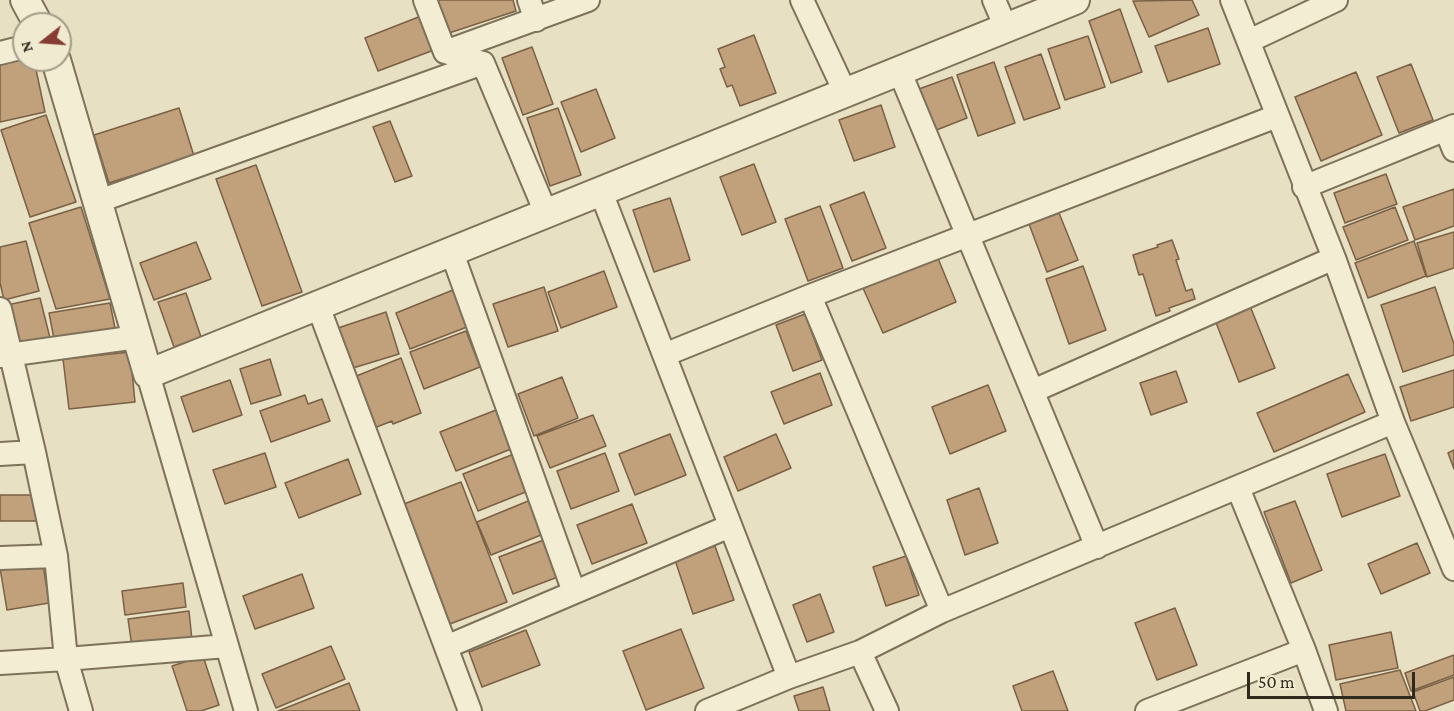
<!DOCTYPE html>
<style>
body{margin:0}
#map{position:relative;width:1454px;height:711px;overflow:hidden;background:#e7e0c2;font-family:"Crimson Pro",serif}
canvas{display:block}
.north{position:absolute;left:12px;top:12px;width:60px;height:60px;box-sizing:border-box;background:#f0ead0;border:2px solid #a39d89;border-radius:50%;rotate:253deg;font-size:16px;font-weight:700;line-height:24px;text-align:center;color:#30291e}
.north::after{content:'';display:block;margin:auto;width:21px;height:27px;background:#863c33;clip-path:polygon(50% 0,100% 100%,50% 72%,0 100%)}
.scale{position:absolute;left:1247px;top:672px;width:168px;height:27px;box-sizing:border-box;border:3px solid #30291e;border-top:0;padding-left:8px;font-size:18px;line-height:21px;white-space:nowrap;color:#30291e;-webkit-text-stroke:4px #f0ead0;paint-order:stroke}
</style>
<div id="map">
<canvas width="1454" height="711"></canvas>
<div class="north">N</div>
<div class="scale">50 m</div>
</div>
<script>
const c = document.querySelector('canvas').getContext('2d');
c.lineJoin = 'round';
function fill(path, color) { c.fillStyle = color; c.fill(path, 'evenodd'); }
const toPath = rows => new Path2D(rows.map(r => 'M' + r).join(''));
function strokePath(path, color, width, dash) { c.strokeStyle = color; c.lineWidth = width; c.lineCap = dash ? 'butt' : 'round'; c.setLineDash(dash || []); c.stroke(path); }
const building = toPath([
 [432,0,513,0,516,11,446,34,432,0],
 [1192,0,1199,15,1149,37,1133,1,1192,0],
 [1120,9,1142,72,1111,83,1089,21,1120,9],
 [421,16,434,50,378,71,365,38,421,16],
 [1208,28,1220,64,1168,82,1155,46,1208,28],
 [754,35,776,93,740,106,732,85,727,87,720,69,725,67,718,49,754,35],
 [1088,36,1105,87,1065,100,1048,49,1088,36],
 [532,47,553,104,523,115,502,58,532,47],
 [1041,54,1060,108,1024,120,1005,67,1041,54],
 [24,57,24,60,34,60,45,112,0,122,0,62,24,57],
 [994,62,1015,123,978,136,957,75,994,62],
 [1411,64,1433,120,1399,133,1377,77,1411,64],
 [1356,72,1382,135,1321,161,1295,97,1356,72],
 [952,77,967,118,934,131,919,89,952,77],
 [596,89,615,138,581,152,561,102,596,89],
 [881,105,895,147,854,161,839,120,881,105],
 [179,108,194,156,109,183,94,135,179,108],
 [558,108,581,175,550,186,527,118,558,108],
 [46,115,76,202,30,217,1,130,46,115],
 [390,121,412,176,395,182,373,127,390,121],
 [754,164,776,222,742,235,720,177,754,164],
 [256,165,302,292,262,306,216,179,256,165],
 [1386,174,1397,204,1345,223,1334,193,1386,174],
 [1454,189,1454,226,1415,240,1403,207,1454,189],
 [864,192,886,248,852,261,830,205,864,192],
 [670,198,690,260,654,272,633,210,670,198],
 [820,206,843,268,808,281,785,219,820,206],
 [81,207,110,299,56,309,29,223,81,207],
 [1395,207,1408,240,1356,260,1343,227,1395,207],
 [1059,213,1078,260,1047,272,1029,224,1059,213],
 [1454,232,1454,268,1427,277,1417,243,1454,232],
 [1172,240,1179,259,1176,260,1186,291,1192,289,1195,299,1169,308,1170,311,1156,316,1143,274,1139,275,1133,255,1158,247,1157,245,1172,240],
 [26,241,39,291,4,300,0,283,0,247,26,241],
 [1414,241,1426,276,1368,298,1355,263,1414,241],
 [196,242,211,279,154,300,140,263,196,242],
 [937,256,956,302,883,333,863,288,937,256],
 [1083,266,1106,330,1069,344,1046,279,1083,266],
 [604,271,617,307,561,328,548,292,604,271],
 [544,287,558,331,508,347,493,304,544,287],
 [1435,287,1454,344,1454,355,1403,372,1381,305,1435,287],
 [453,290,467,327,410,349,396,313,453,290],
 [186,293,201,337,174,347,158,302,186,293],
 [40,298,51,342,18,350,7,305,40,298],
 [110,303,116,333,55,344,49,313,110,303],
 [1250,306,1275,368,1239,382,1215,320,1250,306],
 [386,312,399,354,353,368,349,356,345,357,332,330,386,312],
 [805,314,822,360,793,371,776,325,805,314],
 [466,331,480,367,424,389,410,352,466,331],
 [130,352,135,402,69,409,63,359,130,352],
 [401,358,421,413,393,424,392,421,374,428,354,377,401,358],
 [270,359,281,395,251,404,240,369,270,359],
 [1454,370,1454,407,1411,421,1400,387,1454,370],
 [1176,371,1187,402,1151,415,1140,383,1176,371],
 [820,373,832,405,784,424,771,392,820,373],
 [1348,374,1365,412,1274,452,1257,413,1348,374],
 [562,377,578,418,534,436,518,394,562,377],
 [230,380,242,415,193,432,181,397,230,380],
 [988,385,1006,431,950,454,932,407,988,385],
 [305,395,308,404,322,399,330,421,271,442,260,411,305,395],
 [496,410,511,449,456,471,440,432,496,410],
 [593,415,606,446,550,468,537,436,593,415],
 [670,434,686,475,635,495,619,454,670,434],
 [776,434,791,468,738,491,724,457,776,434],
 [1454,450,1454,469,1448,453,1454,450],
 [265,453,276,487,225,504,213,470,265,453],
 [605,453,619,491,571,509,557,471,605,453],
 [514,454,528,491,478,511,463,474,514,454],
 [1385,454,1400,496,1342,517,1327,474,1385,454],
 [348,459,361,494,299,518,285,483,348,459],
 [461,482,507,602,450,624,404,504,461,482],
 [979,488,998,543,965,555,947,500,979,488],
 [0,495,36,495,36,521,0,521,0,495],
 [533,499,546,533,491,555,477,522,533,499],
 [1295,501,1322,570,1291,583,1264,512,1295,501],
 [632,504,647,543,592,564,577,525,632,504],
 [549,538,563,575,513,594,499,557,549,538],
 [1417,543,1430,573,1381,594,1368,564,1417,543],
 [715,546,734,600,693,614,675,560,715,546],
 [906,556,919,595,886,606,873,567,906,556],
 [42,558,49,603,7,610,0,568,42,558],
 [302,574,314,608,255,629,243,596,302,574],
 [183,583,186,607,125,615,122,591,183,583],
 [820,594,834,632,807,642,793,605,820,594],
 [1175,608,1197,665,1157,680,1135,623,1175,608],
 [189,611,192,640,132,647,128,619,189,611],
 [681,629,704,688,646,710,623,651,681,629],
 [526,630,540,665,482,687,469,652,526,630],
 [1391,632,1398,668,1336,680,1329,645,1391,632],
 [331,646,345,679,276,708,262,674,331,646],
 [1454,655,1454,675,1411,691,1405,673,1454,655],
 [203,656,219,705,201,711,187,711,172,666,203,656],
 [1400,670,1416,711,1346,711,1340,684,1400,670],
 [1053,671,1068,711,1022,711,1013,686,1053,671],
 [1454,677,1454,700,1425,711,1420,711,1413,692,1454,677],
 [349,683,360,711,278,711,349,683],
 [823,687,830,711,799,711,794,696,823,687]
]);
fill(building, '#c1a07c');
strokePath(building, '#7a6044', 1.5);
const minor = toPath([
 [425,0,445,52],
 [529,0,536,20],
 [802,0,845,92],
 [994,0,1006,28],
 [1249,41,1336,0],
 [0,53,24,47],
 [899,70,1097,547],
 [1446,130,1454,150],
 [1304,187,1454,126],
 [601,192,789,677],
 [99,201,483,63],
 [546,213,483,63,445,52,588,0],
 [451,250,574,592],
 [810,296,942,611],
 [318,306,470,711],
 [0,309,34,452,56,556,66,659,81,711],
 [664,355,810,296,1277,116],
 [0,356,137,337],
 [148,374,246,711],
 [1033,391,1334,258],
 [1393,422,1454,569],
 [0,454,34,452],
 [1238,488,1304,650,1326,711],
 [0,558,56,556],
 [446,647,730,526],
 [860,652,887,711],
 [0,663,66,659,227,646],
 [707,711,789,677,860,652,942,611,1393,422,1334,258,1232,0],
 [1147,711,1304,650]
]);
const tertiary = toPath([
 [25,0,38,24],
 [56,60,148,374,1075,0]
]);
strokePath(minor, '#7e725b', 26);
strokePath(tertiary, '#7e725b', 32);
strokePath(minor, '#f3edd3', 22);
strokePath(tertiary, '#f3edd3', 28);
</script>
